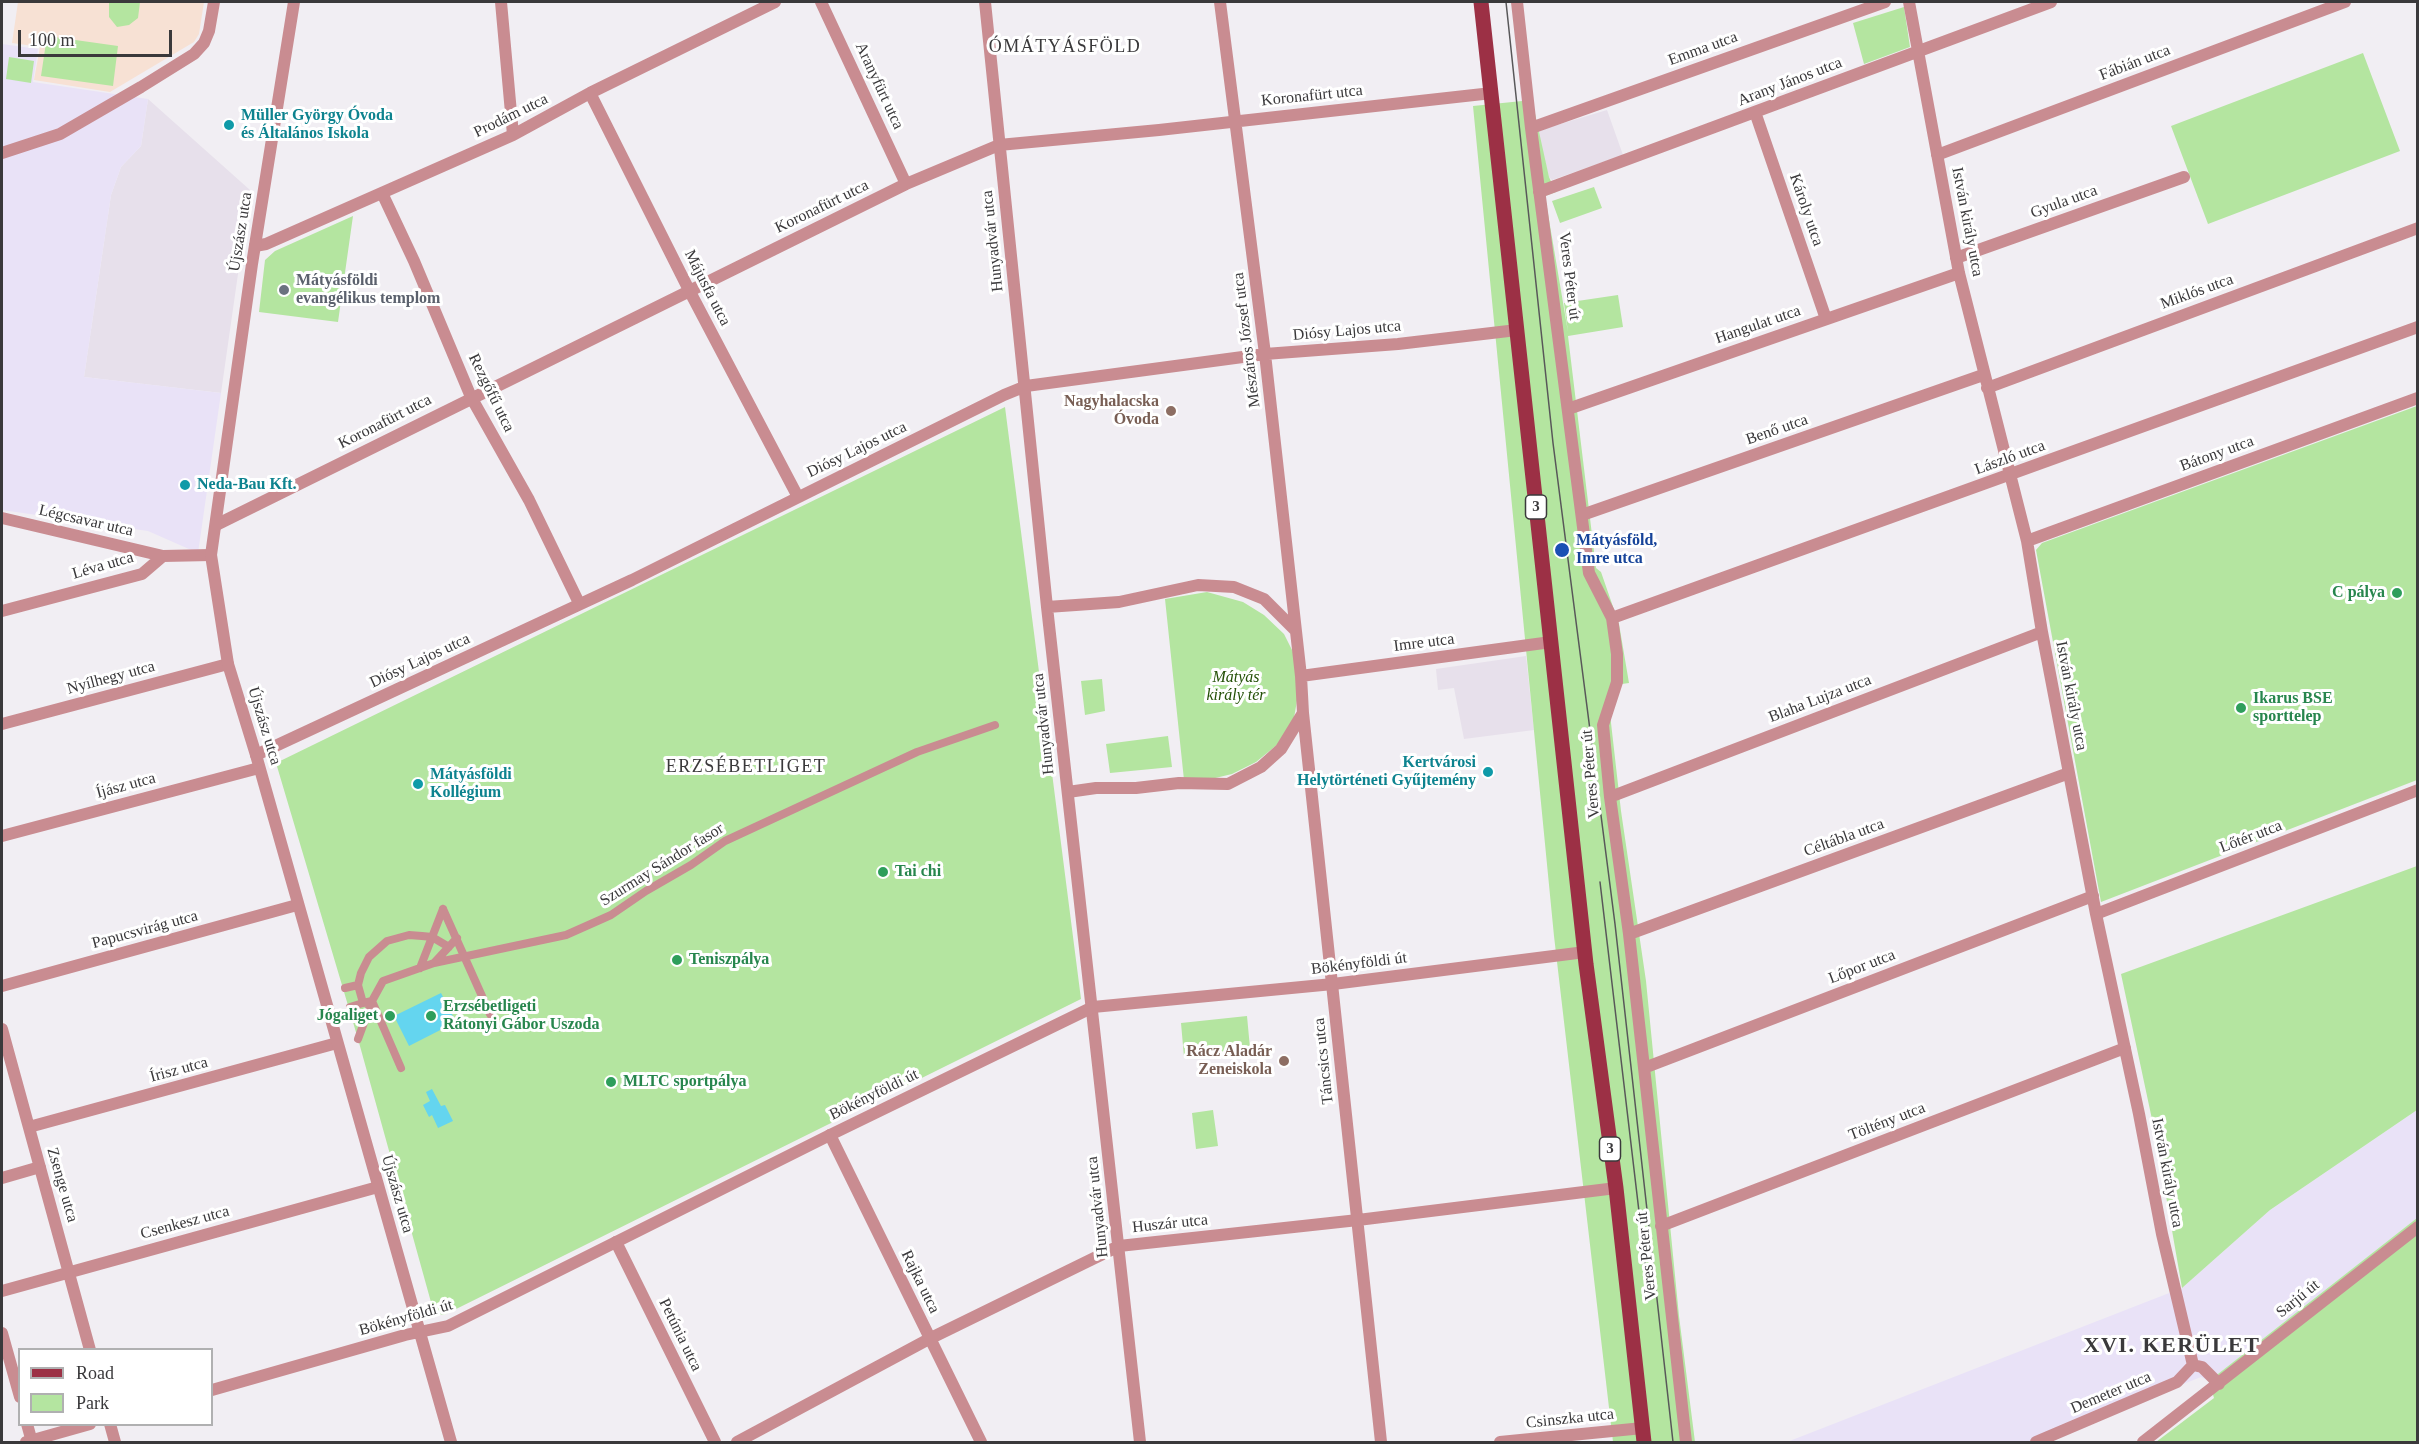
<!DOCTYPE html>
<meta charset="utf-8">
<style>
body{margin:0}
#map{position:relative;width:2419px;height:1444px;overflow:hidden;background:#f1eef3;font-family:"Times New Roman",serif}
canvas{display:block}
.frame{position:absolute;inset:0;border:3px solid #3a393b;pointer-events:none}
.legend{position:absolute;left:18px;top:1348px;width:195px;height:78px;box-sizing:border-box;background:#fff;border:2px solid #b0b0b1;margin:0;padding:8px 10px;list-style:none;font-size:18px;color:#3a393b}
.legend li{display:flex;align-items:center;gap:12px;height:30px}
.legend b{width:30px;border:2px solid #b0b0b1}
.scale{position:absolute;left:18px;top:30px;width:154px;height:27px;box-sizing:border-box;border:3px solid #3a393b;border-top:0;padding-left:8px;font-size:18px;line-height:21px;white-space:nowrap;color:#3a393b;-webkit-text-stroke:4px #fff;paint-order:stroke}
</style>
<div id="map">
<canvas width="2419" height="1444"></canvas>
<div class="frame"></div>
<ul class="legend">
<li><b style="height:8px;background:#9c3045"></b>Road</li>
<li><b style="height:16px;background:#b4e5a0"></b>Park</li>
</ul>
<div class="scale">100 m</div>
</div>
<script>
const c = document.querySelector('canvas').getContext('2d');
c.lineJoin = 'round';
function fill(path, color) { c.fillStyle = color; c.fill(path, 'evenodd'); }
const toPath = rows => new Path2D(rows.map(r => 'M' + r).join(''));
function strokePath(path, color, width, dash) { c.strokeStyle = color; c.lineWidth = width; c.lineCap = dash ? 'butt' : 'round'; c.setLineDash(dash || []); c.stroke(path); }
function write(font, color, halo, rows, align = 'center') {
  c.font = font + ' "Times New Roman",serif'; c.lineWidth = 6; c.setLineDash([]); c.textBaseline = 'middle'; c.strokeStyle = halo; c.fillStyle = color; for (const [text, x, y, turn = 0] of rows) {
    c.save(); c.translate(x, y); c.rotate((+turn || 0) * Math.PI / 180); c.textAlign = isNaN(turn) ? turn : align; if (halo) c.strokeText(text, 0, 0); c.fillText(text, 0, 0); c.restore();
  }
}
fill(toPath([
 [148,99,250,190,221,393,84,377,111,195,121,167,141,146],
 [1607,110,1623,155,1552,180,1549,177,1537,131],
 [1526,656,1534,730,1464,739,1454,688,1438,690,1436,669]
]), '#e7e0eb');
fill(toPath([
 [2,44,38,49,33,82,148,99,141,146,121,167,111,195,84,377,221,393,198,553,148,531,2,510],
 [2417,1110,2417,1218,2209,1381,2201,1377,2038,1442,1787,1442,2182,1288,2270,1210]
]), '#e9e2f7');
fill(toPath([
 [18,2,204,2,199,34,194,42,110,92,34,80,40,47,12,43]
]), '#f7e1d4');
fill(toPath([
 [109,2,140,2,138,18,129,25,117,27,109,17],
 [1904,7,1910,47,1864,64,1853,23],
 [47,36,118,46,113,86,41,76],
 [2363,53,2400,151,2208,224,2171,126],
 [9,57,34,61,31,83,6,79],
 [1532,100,1549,177,1556,192,1545,196,1568,332,1564,303,1618,295,1623,327,1568,336,1596,568,1601,572,1619,624,1629,683,1622,684,1610,714,1621,811,1646,981,1679,1316,1695,1442,1613,1442,1554,936,1473,106],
 [1594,187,1602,208,1560,223,1552,201],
 [353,216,338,322,259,312,265,260,275,251],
 [2417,406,2417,780,2101,902,2036,550,2042,543],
 [1005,407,1081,999,444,1315,434,1313,358,1039,276,763],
 [1207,592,1243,602,1264,615,1284,634,1295,656,1299,689,1294,718,1283,740,1256,762,1232,774,1207,780,1184,780,1165,599],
 [1102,679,1105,711,1085,715,1081,681],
 [1168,736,1172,767,1110,773,1106,744],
 [2417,866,2417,1110,2270,1210,2182,1288,2156,1138,2121,974],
 [1247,1016,1250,1048,1184,1057,1181,1023],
 [1213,1110,1218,1146,1196,1149,1192,1113],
 [2417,1218,2417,1442,2156,1442,2214,1398,2209,1381]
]), '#b4e5a0');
fill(toPath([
 [441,993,456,1022,409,1046,394,1016],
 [432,1089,441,1106,445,1105,453,1121,438,1128,432,1115,429,1117,423,1105,430,1101,426,1092]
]), '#64d5ef');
strokePath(toPath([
 [443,909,490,1014],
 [457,938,434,963,566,935,611,915,646,891,691,865,725,841,917,752,995,725],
 [420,968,443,909],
 [345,988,358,985],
 [372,1001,363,1003,358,985,361,973,369,957,387,941,409,935,422,936,432,937,449,947],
 [350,1007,363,1003],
 [358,1039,372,1001],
 [401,1068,372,1001,383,981,434,963]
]), '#c98c91', 8);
strokePath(toPath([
 [501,2,513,135],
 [821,2,906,184],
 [985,2,1047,607,1140,1442],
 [1220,2,1265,354,1301,676,1303,713,1381,1442],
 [1517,2,1531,128,1589,573,1612,618,1617,654,1617,682,1603,725,1610,797,1629,934,1686,1442],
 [1909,2,1959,273,2027,541,2042,632,2096,914,2139,1114,2162,1234,2193,1365,2202,1367,2219,1384],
 [590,93,689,290,798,497],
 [1755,112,1826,319],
 [1531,128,1885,2],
 [2,153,60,134,141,87,194,54,204,43,209,31,214,2],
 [1937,155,2345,2],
 [1539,192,2051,2],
 [382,193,414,261,471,397,529,500,579,603],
 [255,246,266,244,513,135,590,93,775,2],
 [1956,258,2184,177],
 [1987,388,2418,228],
 [1568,409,1959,273],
 [1582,515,1983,375],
 [2,518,163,556],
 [216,525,906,184,999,145,1159,130,1492,93],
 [2027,541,2418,398],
 [1047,607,1119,602,1198,585,1234,587,1264,599,1296,631],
 [2,611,142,574,163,556,211,555],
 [1612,618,2418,327],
 [1301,676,1551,642],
 [2,724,228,664],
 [256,755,632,580,1004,395,1026,386,1265,354,1398,344,1517,330],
 [1068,792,1096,788,1136,788,1179,783,1228,784,1261,767,1281,749,1303,713],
 [1610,797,2042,632],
 [2,836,259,768],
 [2096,914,2418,790],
 [1629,934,2069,773],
 [2,986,297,905],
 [2,1029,90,1350],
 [1644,1068,2093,896],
 [29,1127,337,1043],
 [830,1135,981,1442],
 [2,1178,40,1167],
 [1661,1226,2125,1048],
 [616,1242,715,1442],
 [2,1291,378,1187],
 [2,1333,20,1397],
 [27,1424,32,1442],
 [110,1424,115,1442],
 [737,1442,929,1339,1119,1246,1358,1220,1616,1188],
 [1500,1442,1643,1428],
 [2036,1442,2177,1382,2193,1365],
 [2143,1442,2418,1227]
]), '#c98c91', 12);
strokePath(toPath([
 [294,2,252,264,211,555,228,664,256,755,451,1442],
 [212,1390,405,1335,448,1326,830,1135,1093,1007,1333,984,1585,952],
 [26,1442,90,1424]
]), '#c98c91', 12);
strokePath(toPath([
 [1481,2,1586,964,1616,1188,1644,1442]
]), '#9c3045', 15);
strokePath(toPath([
 [1506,2,1553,443,1615,924,1673,1442],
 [1600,882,1649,1296]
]), '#585759', 1.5);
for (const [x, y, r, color] of [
 [229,125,6,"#0f9aa8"],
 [284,290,6,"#6b7280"],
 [1171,411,6,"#8d6e63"],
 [185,485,6,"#0f9aa8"],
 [1562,550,8,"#1a4fb4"],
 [2397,593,6,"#2e9e5b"],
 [2241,708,6,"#2e9e5b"],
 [1488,772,6,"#0f9aa8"],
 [418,784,6,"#0f9aa8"],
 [883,872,6,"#2e9e5b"],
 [677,960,6,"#2e9e5b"],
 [390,1016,6,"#2e9e5b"],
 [431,1016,6,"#2e9e5b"],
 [1284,1061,6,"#8d6e63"],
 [611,1082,6,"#2e9e5b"]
]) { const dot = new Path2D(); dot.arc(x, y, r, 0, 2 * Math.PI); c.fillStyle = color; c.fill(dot); strokePath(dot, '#fff', 2); }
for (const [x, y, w] of [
 [1536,507,21],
 [1610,1149,21]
]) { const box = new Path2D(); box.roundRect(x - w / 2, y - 12, w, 24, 4.5); c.fillStyle = '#fff'; c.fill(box); strokePath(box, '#3a393b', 1.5); }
write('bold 15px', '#3a393b', null, [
 ["3",1536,507],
 ["3",1610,1149]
]);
write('16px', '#3a393b', '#fff', [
 ["Emma utca",1703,49,-20],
 ["Fábián utca",2135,63,-21],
 ["Arany János utca",1790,82,-21],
 ["Aranyfürt utca",879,86,65],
 ["Koronafürt utca",1312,96,-6],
 ["Prodám utca",511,116,-26],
 ["Gyula utca",2064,202,-20],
 ["Koronafürt utca",822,207,-26],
 ["Károly utca",1806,210,71],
 ["István király utca",1967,222,79],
 ["Újszász utca",241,232,-81],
 ["Hunyadvár utca",993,241,-96],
 ["Veres Péter út",1569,276,83],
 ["Májusfa utca",707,288,63],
 ["Miklós utca",2197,292,-20],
 ["Hangulat utca",1758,325,-19],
 ["Diósy Lajos utca",1347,331,-5],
 ["Mészáros József utca",1247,340,-97],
 ["Rezgőfű utca",491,393,64],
 ["Koronafürt utca",385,422,-27],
 ["Benő utca",1777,430,-19],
 ["Diósy Lajos utca",857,450,-26],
 ["Bátony utca",2217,454,-20],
 ["László utca",2010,458,-20],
 ["Légcsavar utca",86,521,13],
 ["Léva utca",103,566,-16],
 ["Imre utca",1424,643,-7],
 ["Diósy Lajos utca",420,661,-25],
 ["Nyílhegy utca",111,678,-15],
 ["István király utca",2071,696,79],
 ["Blaha Lujza utca",1820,699,-21],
 ["Hunyadvár utca",1044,724,-96],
 ["Újszász utca",264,726,73],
 ["Veres Péter út",1591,774,-95],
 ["Íjász utca",126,786,-15],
 ["Lőtér utca",2251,837,-21],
 ["Céltábla utca",1844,838,-20],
 ["Szurmay Sándor fasor",662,865,-32],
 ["Papucsvirág utca",145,930,-15],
 ["Bökényföldi út",1359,964,-7],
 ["Lőpor utca",1862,967,-21],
 ["Táncsics utca",1324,1061,-96],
 ["Írisz utca",179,1070,-15],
 ["Bökényföldi út",874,1095,-26],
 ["Töltény utca",1887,1122,-21],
 ["István király utca",2167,1173,79],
 ["Zsenge utca",62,1185,74],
 ["Újszász utca",397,1194,74],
 ["Hunyadvár utca",1098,1207,-96],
 ["Csenkesz utca",185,1223,-15],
 ["Huszár utca",1170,1224,-6],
 ["Veres Péter út",1647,1256,-96],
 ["Rajka utca",920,1282,64],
 ["Sarjú út",2298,1299,-39],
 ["Bökényföldi út",406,1318,-16],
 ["Petúnia utca",680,1335,64],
 ["Demeter utca",2111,1393,-23],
 ["Csinszka utca",1570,1419,-6]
]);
write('bold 16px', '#0d838f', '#fff', [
 ["Müller György Óvoda",241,116],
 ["és Általános Iskola",241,134],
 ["Neda-Bau Kft.",197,485],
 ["Kertvárosi",1476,763,"right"],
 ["Helytörténeti Gyűjtemény",1476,781,"right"],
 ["Mátyásföldi",430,775],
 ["Kollégium",430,793]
], 'left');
write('bold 16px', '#5b616d', '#fff', [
 ["Mátyásföldi",296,281],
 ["evangélikus templom",296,299]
], 'left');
write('bold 16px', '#785e54', '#fff', [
 ["Nagyhalacska",1159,402],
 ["Óvoda",1159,420],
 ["Rácz Aladár",1272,1052],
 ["Zeneiskola",1272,1070]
], 'right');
write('bold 16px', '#164399', '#fff', [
 ["Mátyásföld,",1576,541],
 ["Imre utca",1576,559]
], 'left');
write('bold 16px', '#27864d', '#fff', [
 ["C pálya",2385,593,"right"],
 ["Ikarus BSE",2253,699],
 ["sporttelep",2253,717],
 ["Tai chi",895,872],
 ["Teniszpálya",689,960],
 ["Erzsébetligeti",443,1007],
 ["Rátonyi Gábor Uszoda",443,1025],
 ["Jógaliget",378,1016,"right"],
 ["MLTC sportpálya",623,1082]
], 'left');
write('italic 16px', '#235006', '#fff', [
 ["Mátyás",1236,678],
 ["király tér",1236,696]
]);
c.letterSpacing = '1.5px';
write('18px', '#3a393b', '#fff', [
 ["ÓMÁTYÁSFÖLD",1065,47],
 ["ERZSÉBETLIGET",746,767]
]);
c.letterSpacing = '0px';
c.letterSpacing = '1.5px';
write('bold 22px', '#3a393b', '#fff', [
 ["XVI. KERÜLET",2172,1346]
]);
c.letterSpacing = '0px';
</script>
